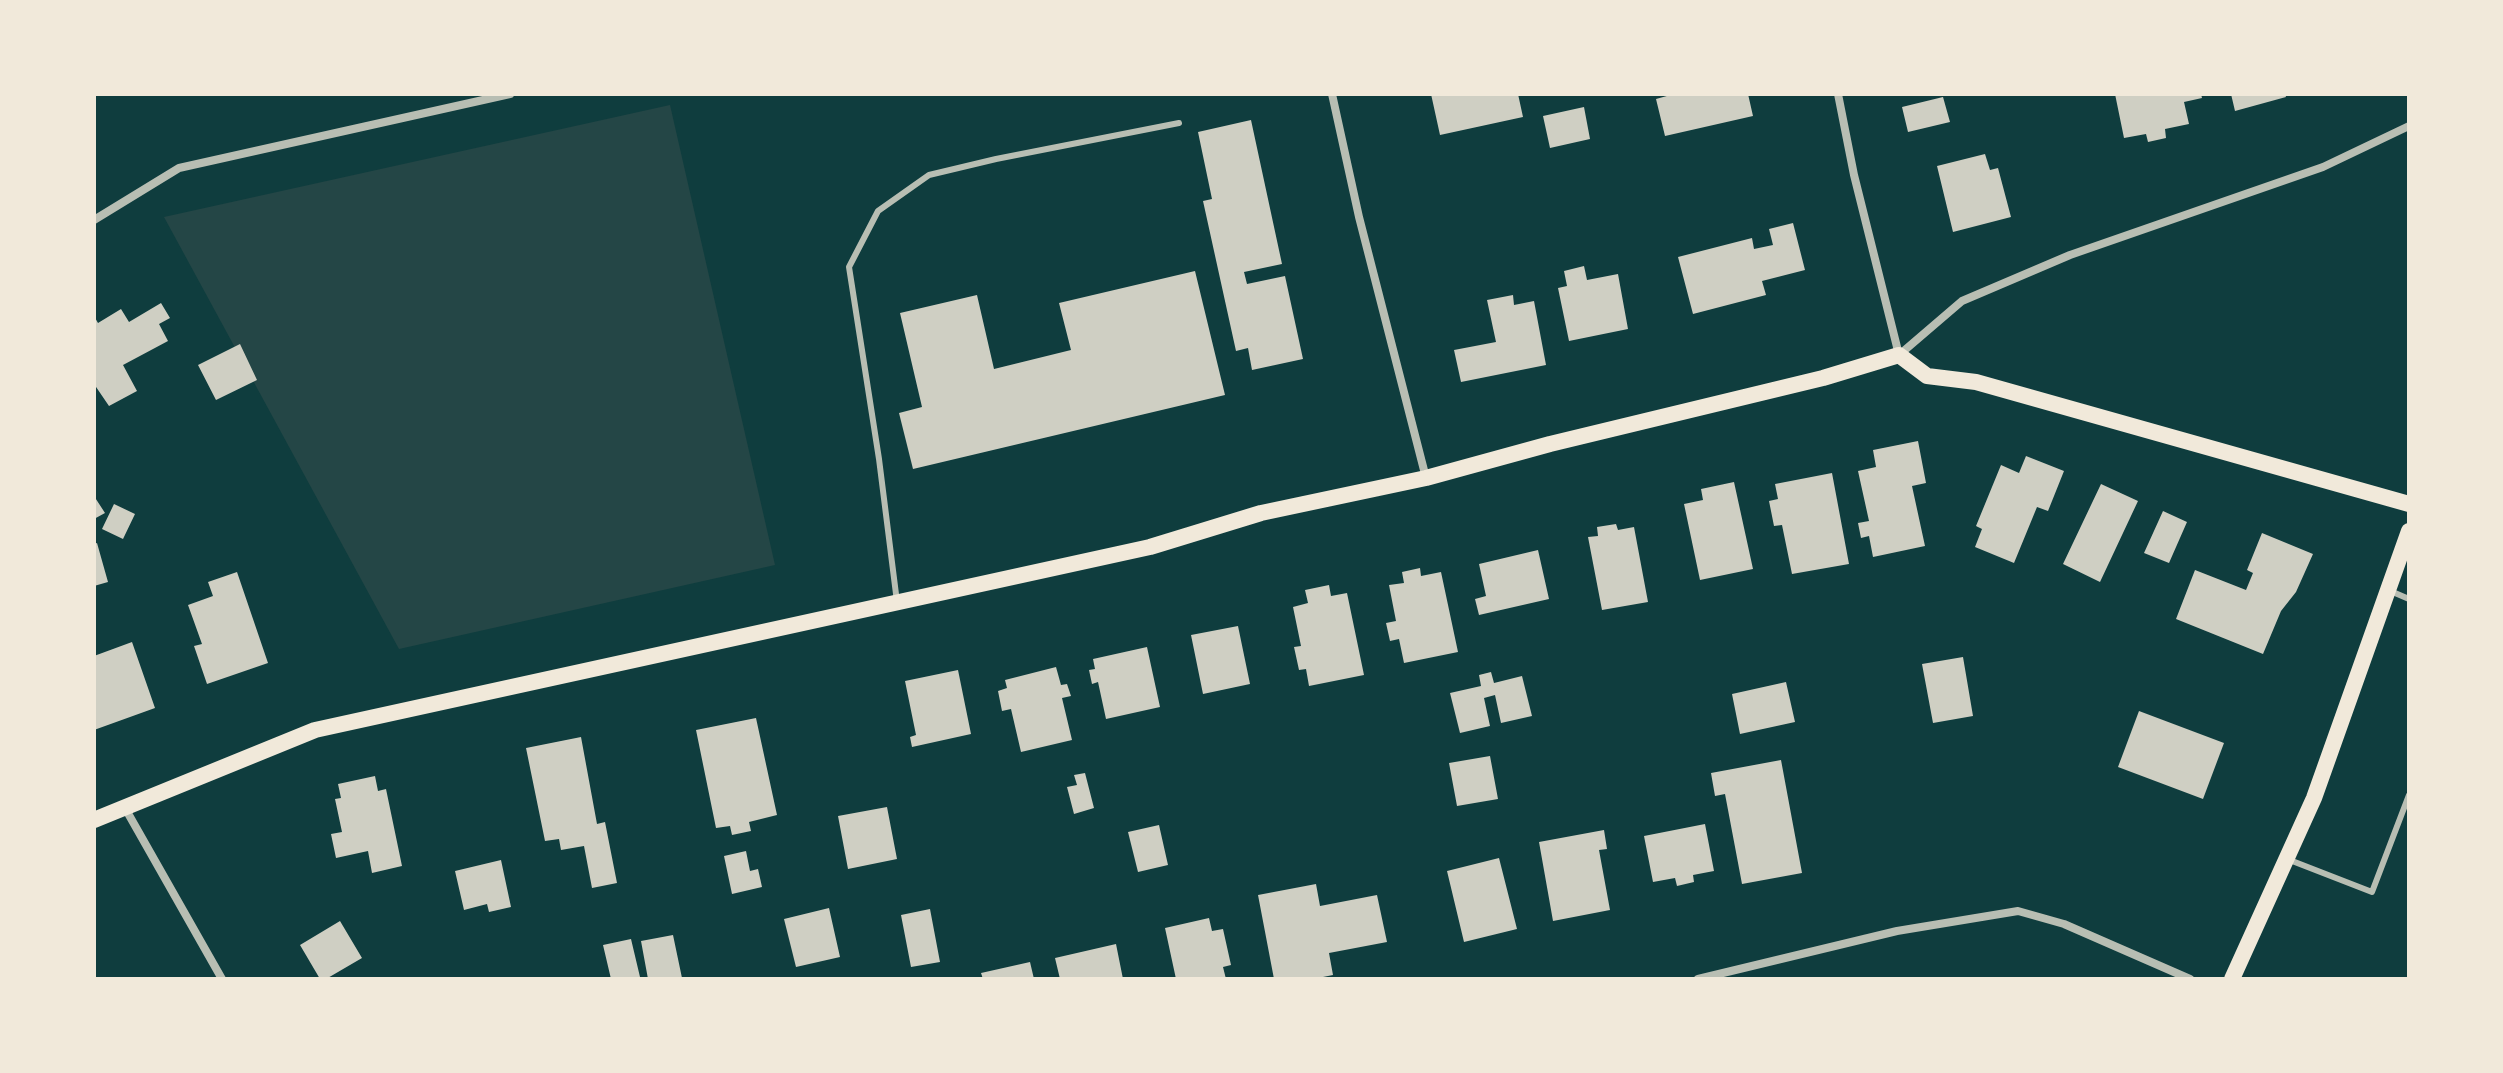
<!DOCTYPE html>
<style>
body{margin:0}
#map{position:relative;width:2503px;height:1073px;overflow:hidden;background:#0f3d3e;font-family:Lora,serif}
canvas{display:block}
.frame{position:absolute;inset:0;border:96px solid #f1e9da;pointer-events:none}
</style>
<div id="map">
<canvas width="2503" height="1073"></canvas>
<div class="frame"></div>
</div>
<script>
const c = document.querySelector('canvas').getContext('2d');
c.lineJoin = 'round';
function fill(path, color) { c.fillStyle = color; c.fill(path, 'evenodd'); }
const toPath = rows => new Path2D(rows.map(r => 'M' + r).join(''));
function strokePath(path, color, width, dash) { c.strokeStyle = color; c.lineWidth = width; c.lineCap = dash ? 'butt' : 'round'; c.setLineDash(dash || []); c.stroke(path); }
fill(toPath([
 [670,105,775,565,399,649,164,217]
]), '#244646');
fill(toPath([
 [1431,94,1518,94,1523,117,1440,135],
 [1674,94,1748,94,1753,116,1665,136,1656,99],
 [2115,94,2201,94,2202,98,2184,102,2189,124,2165,129,2166,138,2148,142,2146,134,2124,138],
 [2231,94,2285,94,2286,97,2235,111],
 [1943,97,1950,122,1908,132,1902,107],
 [1584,107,1590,139,1550,148,1543,116],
 [1251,120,1282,264,1244,272,1247,284,1285,276,1303,359,1252,370,1248,348,1236,351,1203,201,1212,199,1198,132],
 [1985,154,1990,170,1998,168,2011,217,1953,232,1937,166],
 [1793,223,1805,270,1762,281,1766,295,1693,314,1678,257,1752,238,1754,249,1773,245,1769,229],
 [1584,266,1587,280,1618,274,1628,329,1569,341,1558,288,1567,286,1564,271],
 [1195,271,1225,395,913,469,899,413,922,407,900,313,977,295,994,369,1071,350,1059,303],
 [1513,295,1514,305,1534,301,1546,365,1461,382,1454,350,1496,342,1487,300],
 [161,303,170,318,159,324,168,341,123,365,137,391,109,406,94,384,94,316,98,323,121,309,129,322],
 [240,344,257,380,216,400,198,365],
 [1918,441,1926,483,1912,486,1925,546,1873,557,1869,536,1861,538,1858,523,1869,521,1858,471,1876,467,1873,450],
 [2026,456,2064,471,2048,511,2037,507,2014,563,1975,547,1982,529,1976,526,2001,465,2019,473],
 [1832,473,1849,564,1792,574,1782,525,1774,526,1769,501,1778,499,1775,484],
 [1734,482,1753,569,1700,580,1684,504,1703,500,1701,489],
 [2101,484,2138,501,2100,582,2063,564],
 [94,496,105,513,94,519],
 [114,504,135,514,123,539,102,529],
 [2163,511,2187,522,2169,563,2144,553],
 [1616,524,1618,530,1634,527,1648,602,1602,610,1588,537,1598,536,1597,527],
 [2262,533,2313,554,2296,592,2281,611,2263,654,2176,619,2195,570,2246,590,2253,573,2247,570],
 [97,543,108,582,94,586,94,544],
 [1538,550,1549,599,1479,615,1475,599,1486,596,1479,564],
 [1420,568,1421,576,1441,572,1458,652,1404,663,1399,639,1390,641,1386,623,1396,621,1389,585,1404,583,1402,572],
 [237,572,268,663,207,684,194,646,202,644,188,605,213,596,208,582],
 [1329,585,1331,596,1347,593,1364,675,1309,686,1306,669,1299,670,1294,647,1301,646,1293,607,1308,603,1305,590],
 [1238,626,1250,684,1203,694,1191,635],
 [132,642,155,708,94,730,94,656],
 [1147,647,1160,707,1106,719,1098,682,1092,684,1089,670,1095,669,1093,659],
 [1963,657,1973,716,1933,723,1922,664],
 [1056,667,1061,685,1067,684,1071,696,1062,698,1072,740,1021,752,1011,709,1002,711,998,691,1007,688,1005,680],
 [958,670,971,734,912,747,910,737,916,735,905,681],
 [1491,672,1494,683,1522,676,1532,716,1501,723,1495,695,1484,698,1490,726,1460,733,1450,693,1481,686,1479,675],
 [1786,682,1795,722,1740,734,1732,694],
 [2139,711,2224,743,2203,799,2118,767],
 [756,718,777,815,749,822,751,831,732,835,730,826,716,828,696,730],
 [581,737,597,824,605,822,617,883,592,888,584,846,561,850,559,839,545,841,526,748],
 [1490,756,1498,799,1457,806,1449,763],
 [1781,760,1802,873,1742,884,1725,794,1715,796,1711,773],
 [1085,773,1094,808,1074,814,1067,787,1077,785,1074,775],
 [375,776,378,791,386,789,402,866,372,873,368,851,336,858,331,834,342,832,335,799,341,798,338,784],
 [887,807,897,859,848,869,838,816],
 [1705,824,1714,871,1693,875,1694,882,1677,886,1675,878,1653,882,1644,836],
 [1159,825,1168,865,1138,872,1128,832],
 [1604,830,1607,849,1599,850,1610,910,1553,921,1539,842],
 [746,851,750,871,758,869,762,887,732,894,724,856],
 [1499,858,1517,929,1464,942,1447,871],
 [501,860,511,907,489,912,487,904,464,910,455,871],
 [1316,884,1320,906,1377,895,1387,942,1329,953,1333,975,1313,979,1274,979,1258,895],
 [829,908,840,957,796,967,784,919],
 [930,909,940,962,911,967,901,915],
 [1209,918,1212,931,1223,929,1231,965,1223,967,1226,979,1176,979,1165,928],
 [340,921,362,958,326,979,320,979,300,945],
 [673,935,682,978,648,979,641,941],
 [631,939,640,977,611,979,603,945],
 [1116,944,1123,979,1060,979,1055,958],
 [1030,962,1034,979,983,979,981,973]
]), '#cfcfc3');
strokePath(toPath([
 [2388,590,2409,599],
 [897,602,879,459,849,267,878,211,929,175,996,159,1179,123],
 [2287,859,2372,892,2409,795]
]), '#b8beb3', 6);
strokePath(toPath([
 [1332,94,1359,217,1426,478],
 [1838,94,1854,175,1899,355,1962,301,2070,255,2323,167,2409,126],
 [94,220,179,168,510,94],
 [125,808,222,979],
 [1698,979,1897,931,2018,911,2064,924,2190,979]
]), '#b8beb3', 8);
strokePath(toPath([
 [94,820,315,730,1150,547,1261,513,1426,478,1550,444,1823,378,1899,355,1927,376,1976,382,2409,504],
 [2232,979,2314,798,2409,531]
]), '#f1e9da', 16);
</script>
